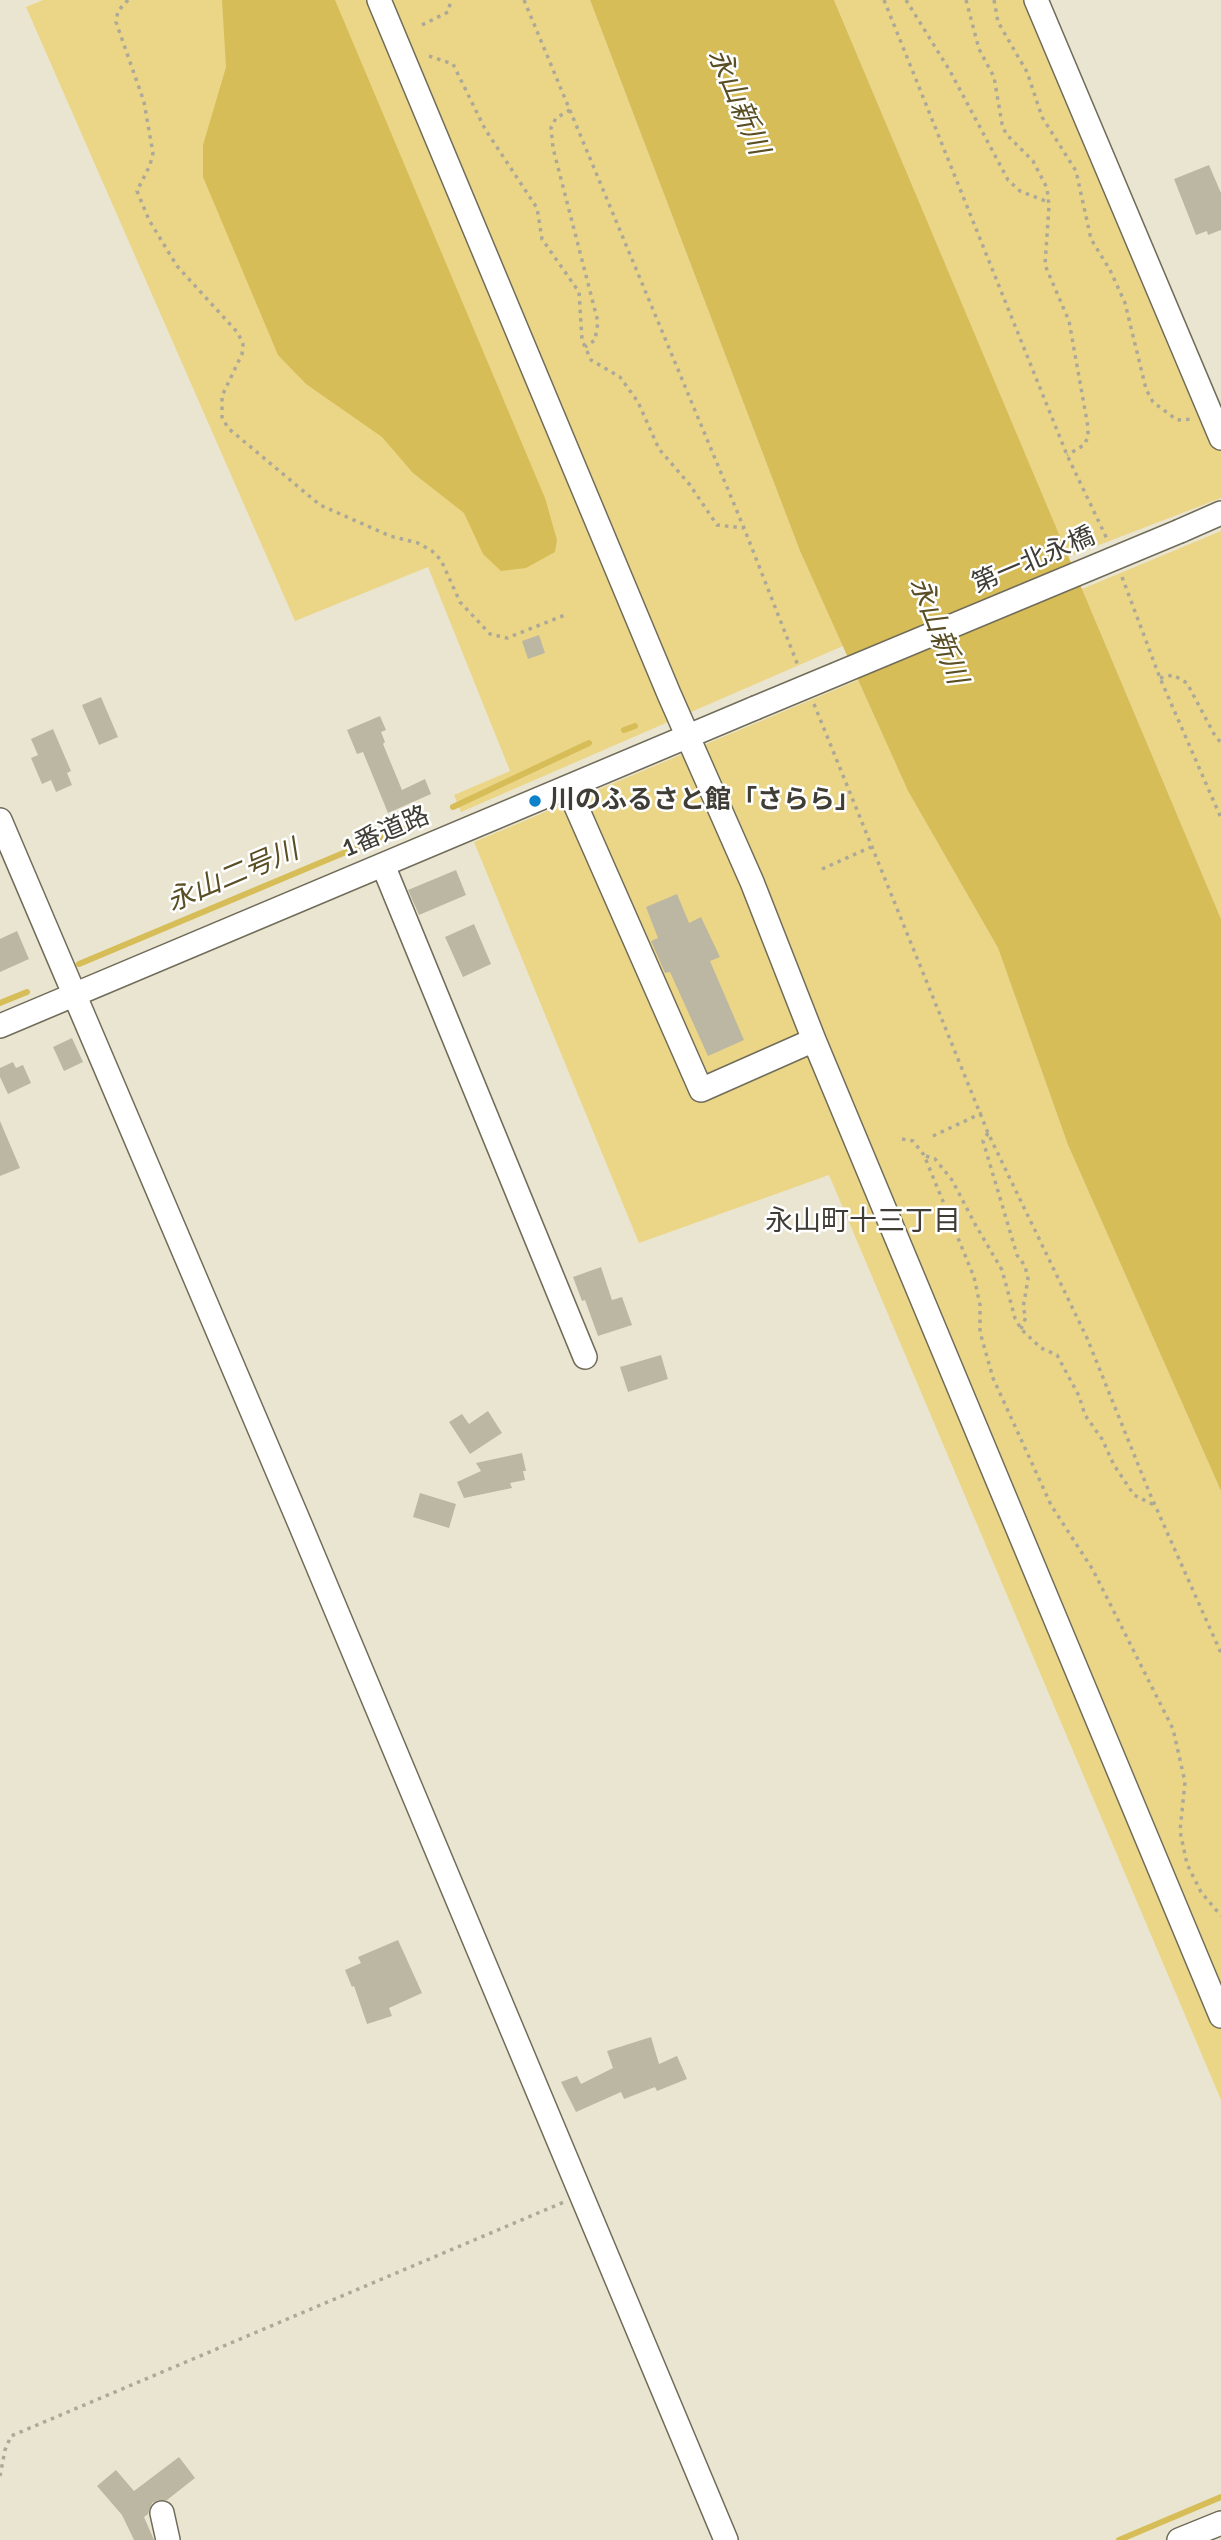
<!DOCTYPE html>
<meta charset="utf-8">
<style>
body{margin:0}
canvas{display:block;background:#eae5d0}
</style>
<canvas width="1221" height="2540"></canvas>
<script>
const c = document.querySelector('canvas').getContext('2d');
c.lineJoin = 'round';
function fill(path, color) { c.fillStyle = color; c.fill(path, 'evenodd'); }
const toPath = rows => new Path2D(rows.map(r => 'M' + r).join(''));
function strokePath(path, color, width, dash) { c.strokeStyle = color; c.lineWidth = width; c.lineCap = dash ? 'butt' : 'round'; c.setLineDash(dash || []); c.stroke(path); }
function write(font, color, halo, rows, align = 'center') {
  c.font = font + ' Signika,"Noto Sans JP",sans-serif'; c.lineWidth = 5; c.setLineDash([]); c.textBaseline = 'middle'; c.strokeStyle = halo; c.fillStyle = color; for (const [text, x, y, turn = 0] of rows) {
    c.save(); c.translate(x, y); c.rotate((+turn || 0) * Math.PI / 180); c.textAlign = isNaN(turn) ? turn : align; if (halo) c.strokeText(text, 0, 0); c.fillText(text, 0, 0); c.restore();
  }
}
fill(toPath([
 [43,0,590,0,800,551,843,646,461,812,454,795,510,771,428,567,295,621,26,7],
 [834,0,1035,0,1221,439,1221,498,1068,557],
 [1221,531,1221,919,1082,589],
 [858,680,908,791,998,948,1068,1145,1221,1491,1221,2100,829,1175,639,1243,474,842]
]), '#ebd688');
fill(toPath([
 [222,0,335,0,545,498,557,540,555,552,526,568,501,571,483,554,464,513,413,473,382,437,306,384,278,355,203,177,203,145,226,67],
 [590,0,834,0,1221,919,1221,1491,1068,1145,998,948,908,791,800,551]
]), '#d7bd58');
strokePath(toPath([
 [624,730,635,726],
 [453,807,589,743],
 [79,964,403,828],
 [0,1003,27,992],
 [1119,2540,1221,2497]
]), '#d7bd58', 6);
fill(toPath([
 [1209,165,1221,193,1221,230,1208,235,1207,231,1196,235,1174,179],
 [539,635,545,653,528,659,522,641],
 [101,697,118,737,99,745,82,705],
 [380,716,386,730,381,732,385,742,383,744,402,790,425,779,431,794,388,813,363,752,357,754,347,730],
 [53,729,71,771,67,773,72,785,56,792,51,780,42,784,31,758,38,755,31,739],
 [456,870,466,895,419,915,408,890],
 [677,894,689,923,701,917,720,957,710,961,744,1040,708,1056,670,972,665,973,651,941,658,938,646,907],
 [474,924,491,964,463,977,445,937],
 [17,931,29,959,0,972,0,939],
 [72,1038,83,1062,64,1071,53,1047],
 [13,1062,16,1068,23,1065,31,1083,8,1094,0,1077,0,1068],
 [0,1121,20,1168,0,1176],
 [601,1267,612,1300,622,1297,632,1325,598,1336,585,1300,582,1301,573,1277],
 [661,1355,668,1379,628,1392,620,1367],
 [488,1411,502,1433,470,1454,449,1422,462,1414,469,1424],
 [522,1453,526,1471,523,1471,525,1480,510,1483,512,1488,464,1498,457,1482,481,1471,476,1463],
 [420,1493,456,1504,449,1528,413,1517],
 [398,1940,422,1993,389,2008,392,2016,367,2024,354,1986,352,1987,345,1970,361,1963,358,1957],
 [651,2037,659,2064,677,2056,687,2079,657,2091,655,2087,624,2099,621,2092,576,2112,561,2082,577,2076,581,2084,613,2068,607,2051],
 [179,2457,195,2478,167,2500,158,2500,152,2503,148,2514,144,2517,154,2540,134,2540,122,2515,97,2486,116,2470,134,2491]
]), '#bcb7a3');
const minor = toPath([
 [379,0,669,694,752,882,814,1040,1221,2016],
 [1036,0,1221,438],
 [1180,531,1221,513],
 [568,788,701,1090,814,1040],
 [0,820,300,1524,726,2540],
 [383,865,585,1357],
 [0,1026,755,708],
 [162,2513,168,2540],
 [1179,2540,1221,2523]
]);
strokePath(minor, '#706c59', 26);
strokePath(toPath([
 [128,0,118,11,116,22,144,102,153,153,150,165,137,191,149,220,177,266,238,333,243,344,242,354,222,396,222,417,228,428,320,505,390,536,418,543,432,551,441,560,460,602,490,634,507,638,565,615],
 [524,0,744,528,799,668],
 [884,0,1067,455,1108,541],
 [906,0,950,71,1008,180,1020,191,1048,202],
 [966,0,979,49,994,77,1002,124,1006,134,1033,161,1047,188,1049,206,1045,265,1069,321,1088,427,1088,437,1084,445,1067,455],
 [994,0,998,22,1027,72,1042,117,1076,171,1091,239,1110,270,1125,303,1146,389,1153,402,1177,420,1193,419],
 [422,25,448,12,451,0],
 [429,56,453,64,485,129,537,208,542,239,579,292,582,340,591,360,620,377,638,402,659,449,690,485,717,525,744,528],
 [570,110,556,118,551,128,553,148,598,322,595,340,585,347],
 [1122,577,1160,678,1221,818],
 [1160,678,1173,675,1187,683,1214,734,1221,743],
 [814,704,988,1133,1087,1338,1150,1494,1221,1653],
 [822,869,871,847],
 [988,1133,983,1141,1017,1255,1025,1266,1028,1279,1023,1308,1026,1317,1021,1329],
 [933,1136,982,1113],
 [902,1139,913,1141,924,1155,974,1277,980,1305,980,1332,993,1378,1051,1505,1093,1570,1173,1729,1185,1782,1180,1831,1187,1864,1201,1892,1221,1916],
 [926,1156,935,1159,952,1180,975,1224,1002,1270,1015,1318,1021,1329,1041,1348,1057,1355,1079,1396,1085,1415,1102,1439,1114,1465,1134,1495,1154,1505],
 [0,2476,5,2450,11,2436,564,2202]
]), '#ada998', 3.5, [3.5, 5]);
strokePath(minor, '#fff', 23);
const minorBridge = toPath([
 [755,708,1180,531]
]);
strokePath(minorBridge, '#706c59', 26, []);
strokePath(minorBridge, '#fff', 23);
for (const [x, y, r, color] of [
 [535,801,7,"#0d82cb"]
]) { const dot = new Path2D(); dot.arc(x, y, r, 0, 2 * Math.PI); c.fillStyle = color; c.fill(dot); strokePath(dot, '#fff', 2.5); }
write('26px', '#3f3d35', '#fff', [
 ["第一北永橋",1034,561,-23],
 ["1番道路",386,833,-23]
]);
write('bold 26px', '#3f3d35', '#fff', [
 ["川のふるさと館「さらら」",549,801]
], 'left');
write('italic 28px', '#594e24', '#fff', [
 ["永山新川",737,102,67],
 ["永山新川",937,631,69],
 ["永山二号川",233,877,-23]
]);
write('28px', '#3f3d35', '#fff', [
 ["永山町十三丁目",863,1223]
]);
</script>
